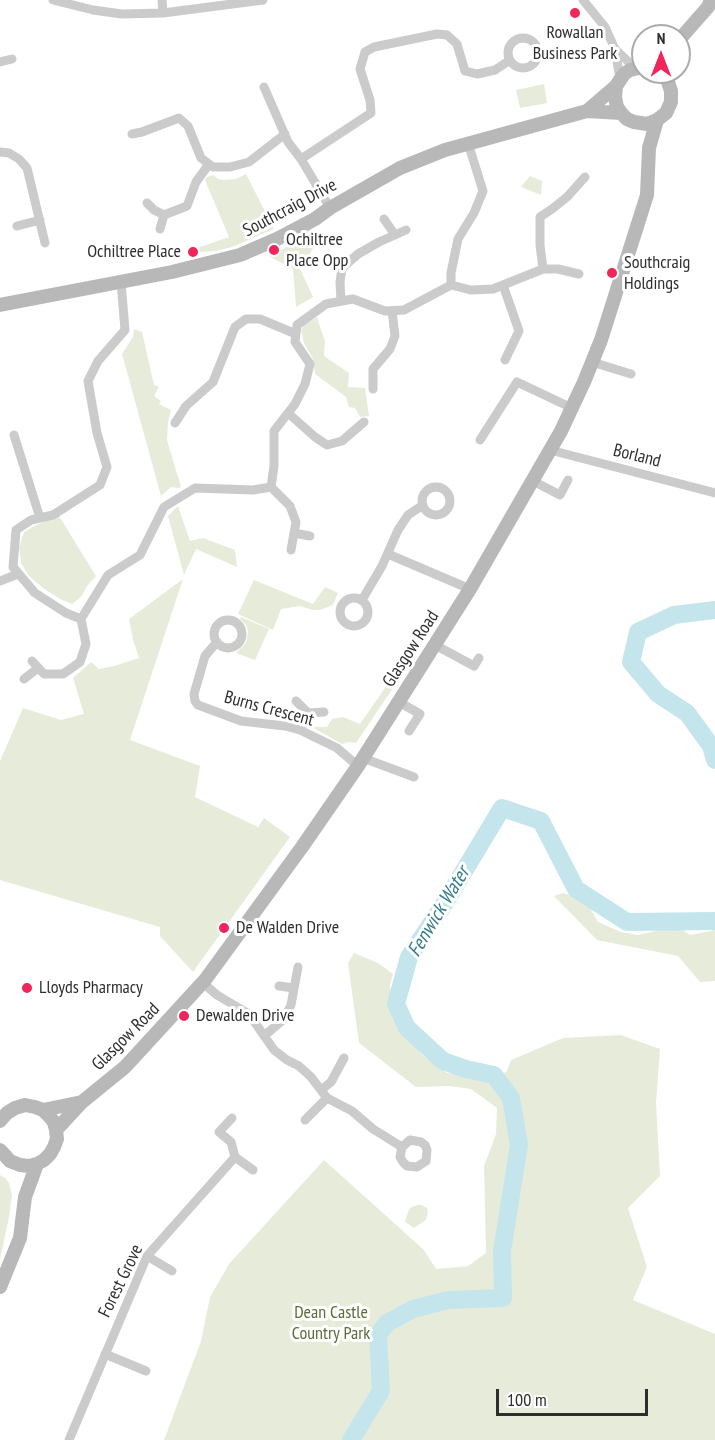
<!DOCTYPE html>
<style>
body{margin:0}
#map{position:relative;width:715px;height:1440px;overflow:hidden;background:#fff;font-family:"PT Sans Narrow",sans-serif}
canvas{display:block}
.north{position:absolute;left:631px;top:24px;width:60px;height:60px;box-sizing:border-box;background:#fff;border:2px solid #ababab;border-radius:50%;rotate:0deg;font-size:16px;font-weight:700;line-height:24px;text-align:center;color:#2e2e2e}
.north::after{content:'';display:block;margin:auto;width:21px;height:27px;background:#f0255a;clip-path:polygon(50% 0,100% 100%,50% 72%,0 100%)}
.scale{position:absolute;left:496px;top:1389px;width:152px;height:27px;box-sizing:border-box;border:3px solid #2e2e2e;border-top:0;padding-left:8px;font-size:18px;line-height:21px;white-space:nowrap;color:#2e2e2e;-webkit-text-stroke:4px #fff;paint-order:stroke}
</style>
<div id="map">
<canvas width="715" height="1440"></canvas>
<div class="north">N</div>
<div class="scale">100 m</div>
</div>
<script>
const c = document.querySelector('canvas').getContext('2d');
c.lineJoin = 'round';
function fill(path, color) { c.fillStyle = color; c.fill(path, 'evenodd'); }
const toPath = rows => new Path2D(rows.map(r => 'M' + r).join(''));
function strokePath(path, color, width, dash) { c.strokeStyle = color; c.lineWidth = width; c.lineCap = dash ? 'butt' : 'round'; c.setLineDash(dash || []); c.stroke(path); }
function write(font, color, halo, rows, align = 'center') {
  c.font = font + ' "PT Sans Narrow",sans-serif'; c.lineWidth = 6; c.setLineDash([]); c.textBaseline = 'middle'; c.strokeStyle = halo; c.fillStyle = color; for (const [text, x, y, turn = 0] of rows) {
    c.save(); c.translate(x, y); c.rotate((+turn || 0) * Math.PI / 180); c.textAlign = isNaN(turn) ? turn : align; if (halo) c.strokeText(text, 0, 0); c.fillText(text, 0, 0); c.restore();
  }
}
fill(toPath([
 [544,84,547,103,520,108,516,90],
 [246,174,274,229,232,247,215,251,199,252,197,248,229,237,205,180,207,177,213,175,218,179,224,180,236,179],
 [530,176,542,181,541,195,521,187],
 [311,229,318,237,316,243,309,255,297,262,313,297,296,307,293,269,269,256,289,246,298,237],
 [317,317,325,342,324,356,349,373,348,387,365,388,369,416,360,417,355,408,349,407,346,397,315,374,313,359,304,343,301,330,304,325],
 [134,329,142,332,154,385,159,387,154,396,161,401,159,404,171,410,168,423,167,440,181,487,178,488,171,487,161,496,122,354,133,337],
 [178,506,190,541,203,538,235,550,237,567,196,549,184,575,168,516],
 [59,516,96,576,87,586,81,597,72,604,60,599,43,588,29,576,21,563,19,547,24,532,36,525],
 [183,579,130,740,200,766,195,797,258,827,264,818,290,837,193,972,160,936,160,927,0,880,0,761,23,708,61,720,84,714,73,678,91,662,99,669,114,666,139,658,133,640,129,619],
 [254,580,313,604,325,587,338,593,333,605,320,610,313,610,300,606,281,609,273,630,238,614],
 [241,617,269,629,255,660,236,653,245,644,247,639,248,631,246,625,240,619],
 [387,685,393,688,356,743,348,742,342,744,312,727,327,727,332,719,343,717,360,724],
 [563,893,586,901,598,922,621,932,638,935,677,926,690,935,715,930,715,981,700,982,678,956,597,940,554,896],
 [354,953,378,963,393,974,390,985,394,1022,422,1055,447,1073,470,1076,491,1083,507,1071,511,1060,563,1038,621,1035,660,1049,656,1103,660,1176,628,1208,647,1267,633,1300,715,1334,715,1440,164,1440,201,1341,210,1297,229,1264,324,1160,424,1250,436,1269,468,1266,486,1253,484,1166,496,1134,497,1108,471,1089,449,1086,416,1087,359,1043,348,963],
 [0,1175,5,1178,9,1183,12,1195,9,1217,0,1260],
 [417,1205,422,1205,427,1208,428,1212,426,1220,414,1228,405,1222,409,1209,412,1207]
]), '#e7ecda');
strokePath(toPath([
 [715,610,674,615,638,632,631,662,658,694,687,713,711,746,715,760],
 [351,1440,381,1391,378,1335,387,1323,413,1309,448,1300,503,1298,502,1251,519,1145,511,1098,494,1075,466,1069,443,1061,407,1028,396,1004,409,957,441,909,502,808,541,821,576,889,627,922,715,921]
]), '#c5e5ed', 18);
strokePath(toPath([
 [53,0,93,10,122,14,163,13,263,0],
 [162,0,163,13],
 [583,0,605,27,615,49,620,79],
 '508 53a15 15 0 1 1 30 0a15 15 0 1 1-30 0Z',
 [615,49,636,69],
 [0,62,12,59],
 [264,87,288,142,301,159,330,208],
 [132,134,142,132,179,118,188,126,201,158,213,167,230,167,249,162,285,134],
 [0,152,9,153,19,159,27,168,45,243],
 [301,159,371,113,370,100,360,69,365,52,374,47,437,34,447,35,457,44,465,71,477,74,495,70,510,60],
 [147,203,154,210,164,215],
 [384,219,395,235],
 [17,226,40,220],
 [160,229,164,215,187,206,196,182,209,164],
 [543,269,540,245,540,217,552,209,567,197,585,177],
 [121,282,125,330,98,361,88,381,97,433,107,467,100,485,53,515,31,520,16,530,13,567,35,593,66,613,81,619,108,575,140,555,164,507,195,488,253,490,271,487,274,466,274,431,295,404,305,384,310,364,295,342,297,325,326,304,353,299,385,311,404,310,451,285,451,273,458,239,474,213,483,191,468,143],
 [451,285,471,290,493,289,543,269,558,269,579,274],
 [503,285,519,331,505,360],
 [341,301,340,282,342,268,358,254,379,242,406,230],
 [592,362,631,374],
 [373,389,373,369,390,349,395,336,392,311],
 [288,413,315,437,327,445,342,441,364,422],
 [175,423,186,406,213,382,235,327,246,319,260,319,296,334],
 [14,435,40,518],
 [480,440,517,382,572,408],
 [550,450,715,493],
 [533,481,560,495,568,480],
 '422 501a14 14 0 1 1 28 0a14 14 0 1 1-28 0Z',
 [271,487,290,506,296,522,291,550],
 [294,533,310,536],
 [388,554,470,589],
 [0,581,18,574],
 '340 612a14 14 0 1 1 28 0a14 14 0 1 1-28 0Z',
 [362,600,382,566,398,530,408,515,423,505],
 '214 634a14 14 0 1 1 28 0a14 14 0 1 1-28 0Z',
 [217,642,205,656,194,694,195,701,198,705,241,721,285,726,300,730,337,748,358,766],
 [435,645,474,666,479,658],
 [32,661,44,674,63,674,80,662,86,644,81,619],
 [24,679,38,668],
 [296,701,308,713,300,730],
 [399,702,420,714,409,731],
 [308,713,324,712],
 [363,758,414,777],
 [203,983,217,995,249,1014,274,1050,287,1060,299,1066,311,1077,327,1098,352,1111,373,1129,402,1147,400,1157,403,1162,407,1166,417,1167,426,1161,427,1150,425,1145,421,1142,410,1140,402,1147],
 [279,986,294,988],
 [264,1036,284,1019,291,1005,298,967],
 [321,1090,331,1082,344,1058],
 [232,1118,219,1132,231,1142,235,1157],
 [305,1120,327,1098],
 [147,1256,172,1271],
 [105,1354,146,1371],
 [69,1440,147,1256,235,1157,253,1170]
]), '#cbcbcb', 9);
strokePath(toPath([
 [679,40,708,7,711,0],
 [643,67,630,70,624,74,616,86,615,97,617,107,621,113,627,119,634,122,647,124,657,120,666,113,671,102,671,91,667,79,659,72],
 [587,111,616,86],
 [0,305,172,272,240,255,277,239,315,219,330,208,400,168,445,150,587,111,621,113],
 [43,1110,82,1102],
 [0,1121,7,1113,15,1108,25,1105,35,1107,43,1110,49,1116,54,1122,56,1130,57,1139,54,1147,50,1154,44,1160,37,1164,29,1166,20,1165,10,1161,0,1150],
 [56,1130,82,1102,125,1067,205,980,302,847,358,766,470,589,561,431,584,382,601,340,647,195,649,148,657,120],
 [0,1287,20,1238,25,1197,37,1164]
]), '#b8b8b8', 14);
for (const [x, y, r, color] of [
 [575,13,6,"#f0255a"],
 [274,250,6,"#f0255a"],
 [193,252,6,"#f0255a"],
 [612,273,6,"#f0255a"],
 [224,928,6,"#f0255a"],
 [27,988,6,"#f0255a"],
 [184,1016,6,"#f0255a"]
]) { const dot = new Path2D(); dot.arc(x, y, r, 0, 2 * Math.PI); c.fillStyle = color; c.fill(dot); strokePath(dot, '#fff', 2); }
write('18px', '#2e2e2e', '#fff', [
 ["Rowallan",575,33,"center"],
 ["Business Park",575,54,"center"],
 ["Ochiltree",286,240],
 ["Place Opp",286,261],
 ["Ochiltree Place",181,252,"right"],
 ["Southcraig",624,263],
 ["Holdings",624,284],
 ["De Walden Drive",236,928],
 ["Lloyds Pharmacy",39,988],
 ["Dewalden Drive",196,1016]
], 'left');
write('18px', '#2e2e2e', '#fff', [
 ["Southcraig Drive",290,208,-28],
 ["Borland",637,456,14],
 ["Glasgow Road",411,649,-57],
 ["Burns Crescent",269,709,15],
 ["Glasgow Road",126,1037,-45],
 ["Forest Grove",121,1281,-64]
]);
write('18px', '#5a6c38', '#fff', [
 ["Dean Castle",331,1313],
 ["Country Park",331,1334]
]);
write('italic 20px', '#357c8e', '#fff', [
 ["Fenwick Water",439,912,-59]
]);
</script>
